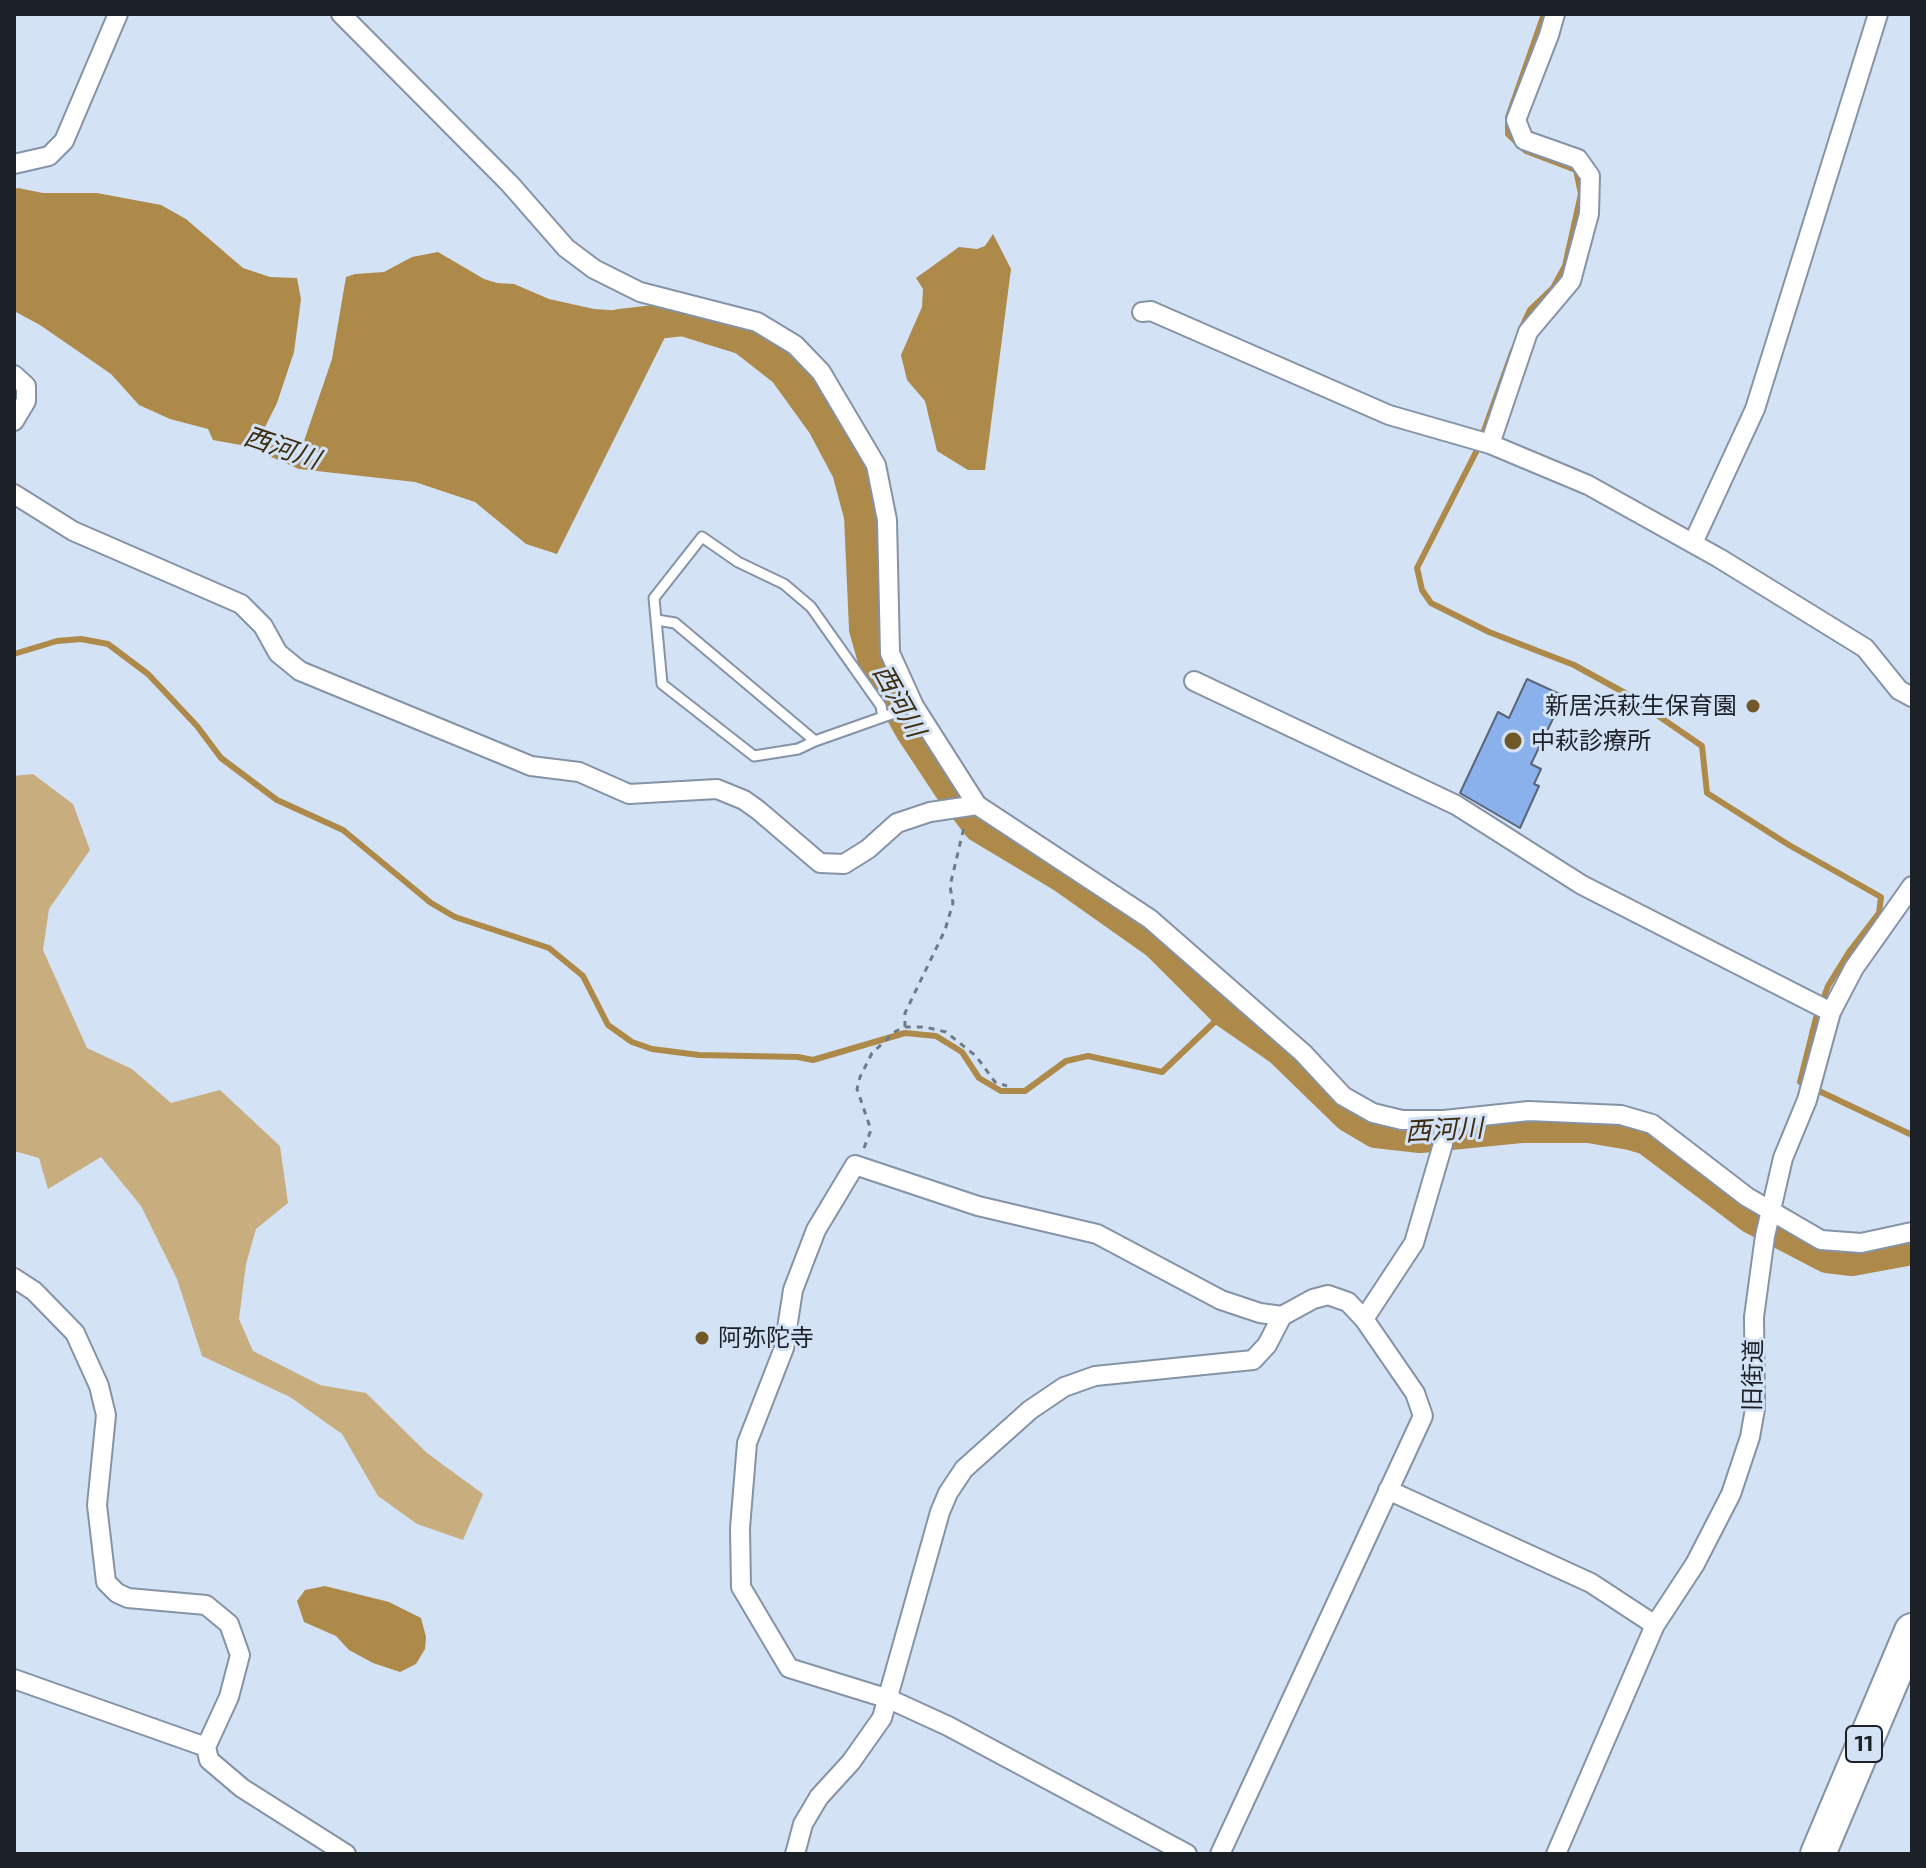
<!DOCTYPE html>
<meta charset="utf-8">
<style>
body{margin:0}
#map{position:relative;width:1926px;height:1868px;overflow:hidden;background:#d4e2f6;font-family:"Exo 2",sans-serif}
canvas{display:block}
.frame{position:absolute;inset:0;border:16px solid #1c2128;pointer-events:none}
</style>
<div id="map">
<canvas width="1926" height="1868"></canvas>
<div class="frame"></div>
</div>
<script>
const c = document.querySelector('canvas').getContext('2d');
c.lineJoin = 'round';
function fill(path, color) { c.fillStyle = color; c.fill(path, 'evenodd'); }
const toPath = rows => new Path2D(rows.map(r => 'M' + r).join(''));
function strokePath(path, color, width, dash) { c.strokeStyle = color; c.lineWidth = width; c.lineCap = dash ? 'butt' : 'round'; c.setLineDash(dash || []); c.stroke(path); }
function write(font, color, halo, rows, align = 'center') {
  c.font = font + ' "Exo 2","Noto Sans JP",sans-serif'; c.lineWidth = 6; c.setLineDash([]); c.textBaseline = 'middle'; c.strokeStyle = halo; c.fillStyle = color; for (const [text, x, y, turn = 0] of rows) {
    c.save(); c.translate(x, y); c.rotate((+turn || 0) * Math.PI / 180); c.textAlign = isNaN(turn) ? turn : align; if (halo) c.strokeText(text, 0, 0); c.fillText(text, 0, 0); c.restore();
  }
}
fill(toPath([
 [33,774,73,804,90,850,49,909,43,950,87,1048,132,1069,171,1103,220,1090,280,1146,288,1203,256,1229,246,1264,239,1319,253,1351,320,1385,366,1393,427,1453,483,1494,463,1540,417,1524,378,1496,342,1434,290,1397,202,1356,177,1279,141,1206,101,1157,48,1189,39,1158,14,1151,14,776]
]), '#c8ae7f');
fill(toPath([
 [18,188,43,193,97,193,161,205,186,219,243,268,270,277,297,278,301,299,294,352,277,403,261,435,263,440,283,450,314,459,322,454,303,444,332,359,346,277,355,274,384,272,412,257,438,252,484,279,497,283,514,284,549,299,594,309,625,311,635,308,666,321,669,329,557,554,526,544,475,502,415,482,299,469,246,446,213,440,208,429,170,419,139,405,111,374,40,325,14,311,14,189],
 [993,234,1011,269,985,470,968,470,937,451,925,401,907,380,901,355,922,307,923,289,916,278,959,247,977,249,985,246],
 [325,1586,389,1602,421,1618,426,1637,425,1649,416,1664,400,1672,373,1663,349,1650,336,1636,304,1622,297,1601,305,1590]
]), '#ad8a49');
strokePath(toPath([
 [1521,329,1530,310,1553,288,1565,266,1581,194,1576,170,1526,151,1508,134,1508,117,1544,14],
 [1513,350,1477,450,1417,568,1422,590,1431,603,1489,632,1574,665,1625,693,1702,746,1707,793,1789,845,1881,897,1879,913,1849,952,1828,986,1816,1018,1800,1082,1912,1135],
 [14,654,57,641,81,639,108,644,148,674,197,726,221,758,277,800,343,830,431,903,455,917,549,948,583,976,608,1025,632,1042,652,1049,699,1055,798,1057,813,1060,905,1033,936,1036,962,1052,979,1078,1001,1091,1025,1091,1066,1061,1088,1056,1162,1072,1226,1011]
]), '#ad8a49', 6);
strokePath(toPath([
 [620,326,683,319,744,338,785,370,824,424,849,471,861,516,866,629,877,668,912,730,949,786,980,826,1065,877,1157,942,1226,1011,1281,1049,1349,1115,1376,1131,1420,1136,1521,1126,1589,1126,1630,1133,1647,1138,1752,1217,1827,1256,1852,1259,1912,1248]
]), '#ad8a49', 34);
const building = toPath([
 [1527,679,1564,696,1531,764,1541,769,1534,784,1539,786,1520,828,1460,793,1498,712,1509,718,1527,679]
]);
fill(building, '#8ab1eb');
strokePath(building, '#5a6678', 2);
const lane = toPath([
 [657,620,675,623,815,741,914,706],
 [815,741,798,749,754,756,662,684,654,598,702,537,738,562,784,584,811,607,881,706,883,717]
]);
const street = toPath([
 [341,14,510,184,566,248,594,269,640,292,757,322,795,345,821,372,876,465,887,520,890,653,914,706,977,805],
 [14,164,49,156,64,141,118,14],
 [1142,312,1151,311,1389,415,1490,444,1588,485,1719,558,1865,648,1899,690,1912,697],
 [14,375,26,386,26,401,14,421],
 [1490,444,1528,332,1571,281,1589,214,1590,176,1578,159,1524,140,1516,120,1549,35,1555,14],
 [14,494,73,531,241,604,263,626,278,653,300,671,531,766,579,772,629,794,717,789,744,800,758,810,820,863,844,864,868,849,897,823,930,812,977,805,1150,919,1303,1053,1343,1096,1373,1113,1402,1120,1444,1120,1529,1111,1621,1115,1652,1124,1747,1197,1821,1240,1861,1243,1912,1232],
 [1693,543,1755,409,1878,14],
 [1194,681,1456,805,1582,885,1831,1012],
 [14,1278,34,1291,75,1333,99,1386,106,1415,97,1505,106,1582,117,1593,128,1598,206,1605,229,1624,240,1655,229,1697,206,1747,209,1760,242,1788,346,1854],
 [1388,1490,1591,1583,1655,1625],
 [14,1679,206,1747],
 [795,1854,803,1824,819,1797,851,1762,882,1718,940,1512,948,1493,964,1469,1030,1410,1064,1387,1095,1376,1253,1360,1267,1345,1282,1316],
 [1187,1854,948,1726,889,1699,789,1668,741,1587,740,1528,747,1443,784,1348,793,1290,816,1230,855,1165,978,1206,1097,1234,1221,1300,1260,1313,1282,1316,1313,1299,1328,1295,1348,1302,1364,1319],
 [1220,1854,1423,1416,1415,1393,1364,1319,1414,1243,1443,1144,1444,1120],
 [1556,1854,1655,1625,1695,1564,1731,1494,1750,1437,1755,1409,1754,1317,1765,1236,1783,1158,1807,1100,1831,1012,1854,968,1912,886]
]);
const highway = toPath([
 [1818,1854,1912,1631]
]);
strokePath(lane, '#8693a6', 13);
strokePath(street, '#8693a6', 22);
strokePath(highway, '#8693a6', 38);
strokePath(toPath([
 [905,1027,905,1013,945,930,953,903,950,886,964,827],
 [864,1148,871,1130,857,1089,860,1077,872,1053,896,1031,905,1027,925,1027,946,1032,976,1056,995,1082,1007,1086]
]), '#717a87', 3, [6, 6]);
strokePath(lane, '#fff', 9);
strokePath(street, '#fff', 18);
strokePath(highway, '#fff', 34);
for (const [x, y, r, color] of [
 [1753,706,8,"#715829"],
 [1513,741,10,"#715829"],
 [702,1338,8,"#715829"]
]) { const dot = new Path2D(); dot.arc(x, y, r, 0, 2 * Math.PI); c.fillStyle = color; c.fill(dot); strokePath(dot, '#d4e2f6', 3); }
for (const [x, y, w] of [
 [1864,1744,36]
]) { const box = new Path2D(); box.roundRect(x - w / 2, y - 18, w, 36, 6); c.fillStyle = '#d4e2f6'; c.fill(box); strokePath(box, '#1c2128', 2); }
write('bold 22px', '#1c2128', null, [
 ["11",1864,1744]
]);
write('24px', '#1c2128', '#d4e2f6', [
 ["新居浜萩生保育園",1737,706,"right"],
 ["中萩診療所",1531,741],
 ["阿弥陀寺",718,1338]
], 'left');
write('24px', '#1c2128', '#d4e2f6', [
 ["旧街道",1753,1375,-89]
]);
write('italic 26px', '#3e2e11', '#d4e2f6', [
 ["西河川",282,448,19],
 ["西河川",899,701,61],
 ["西河川",1444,1130,-3]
]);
</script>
